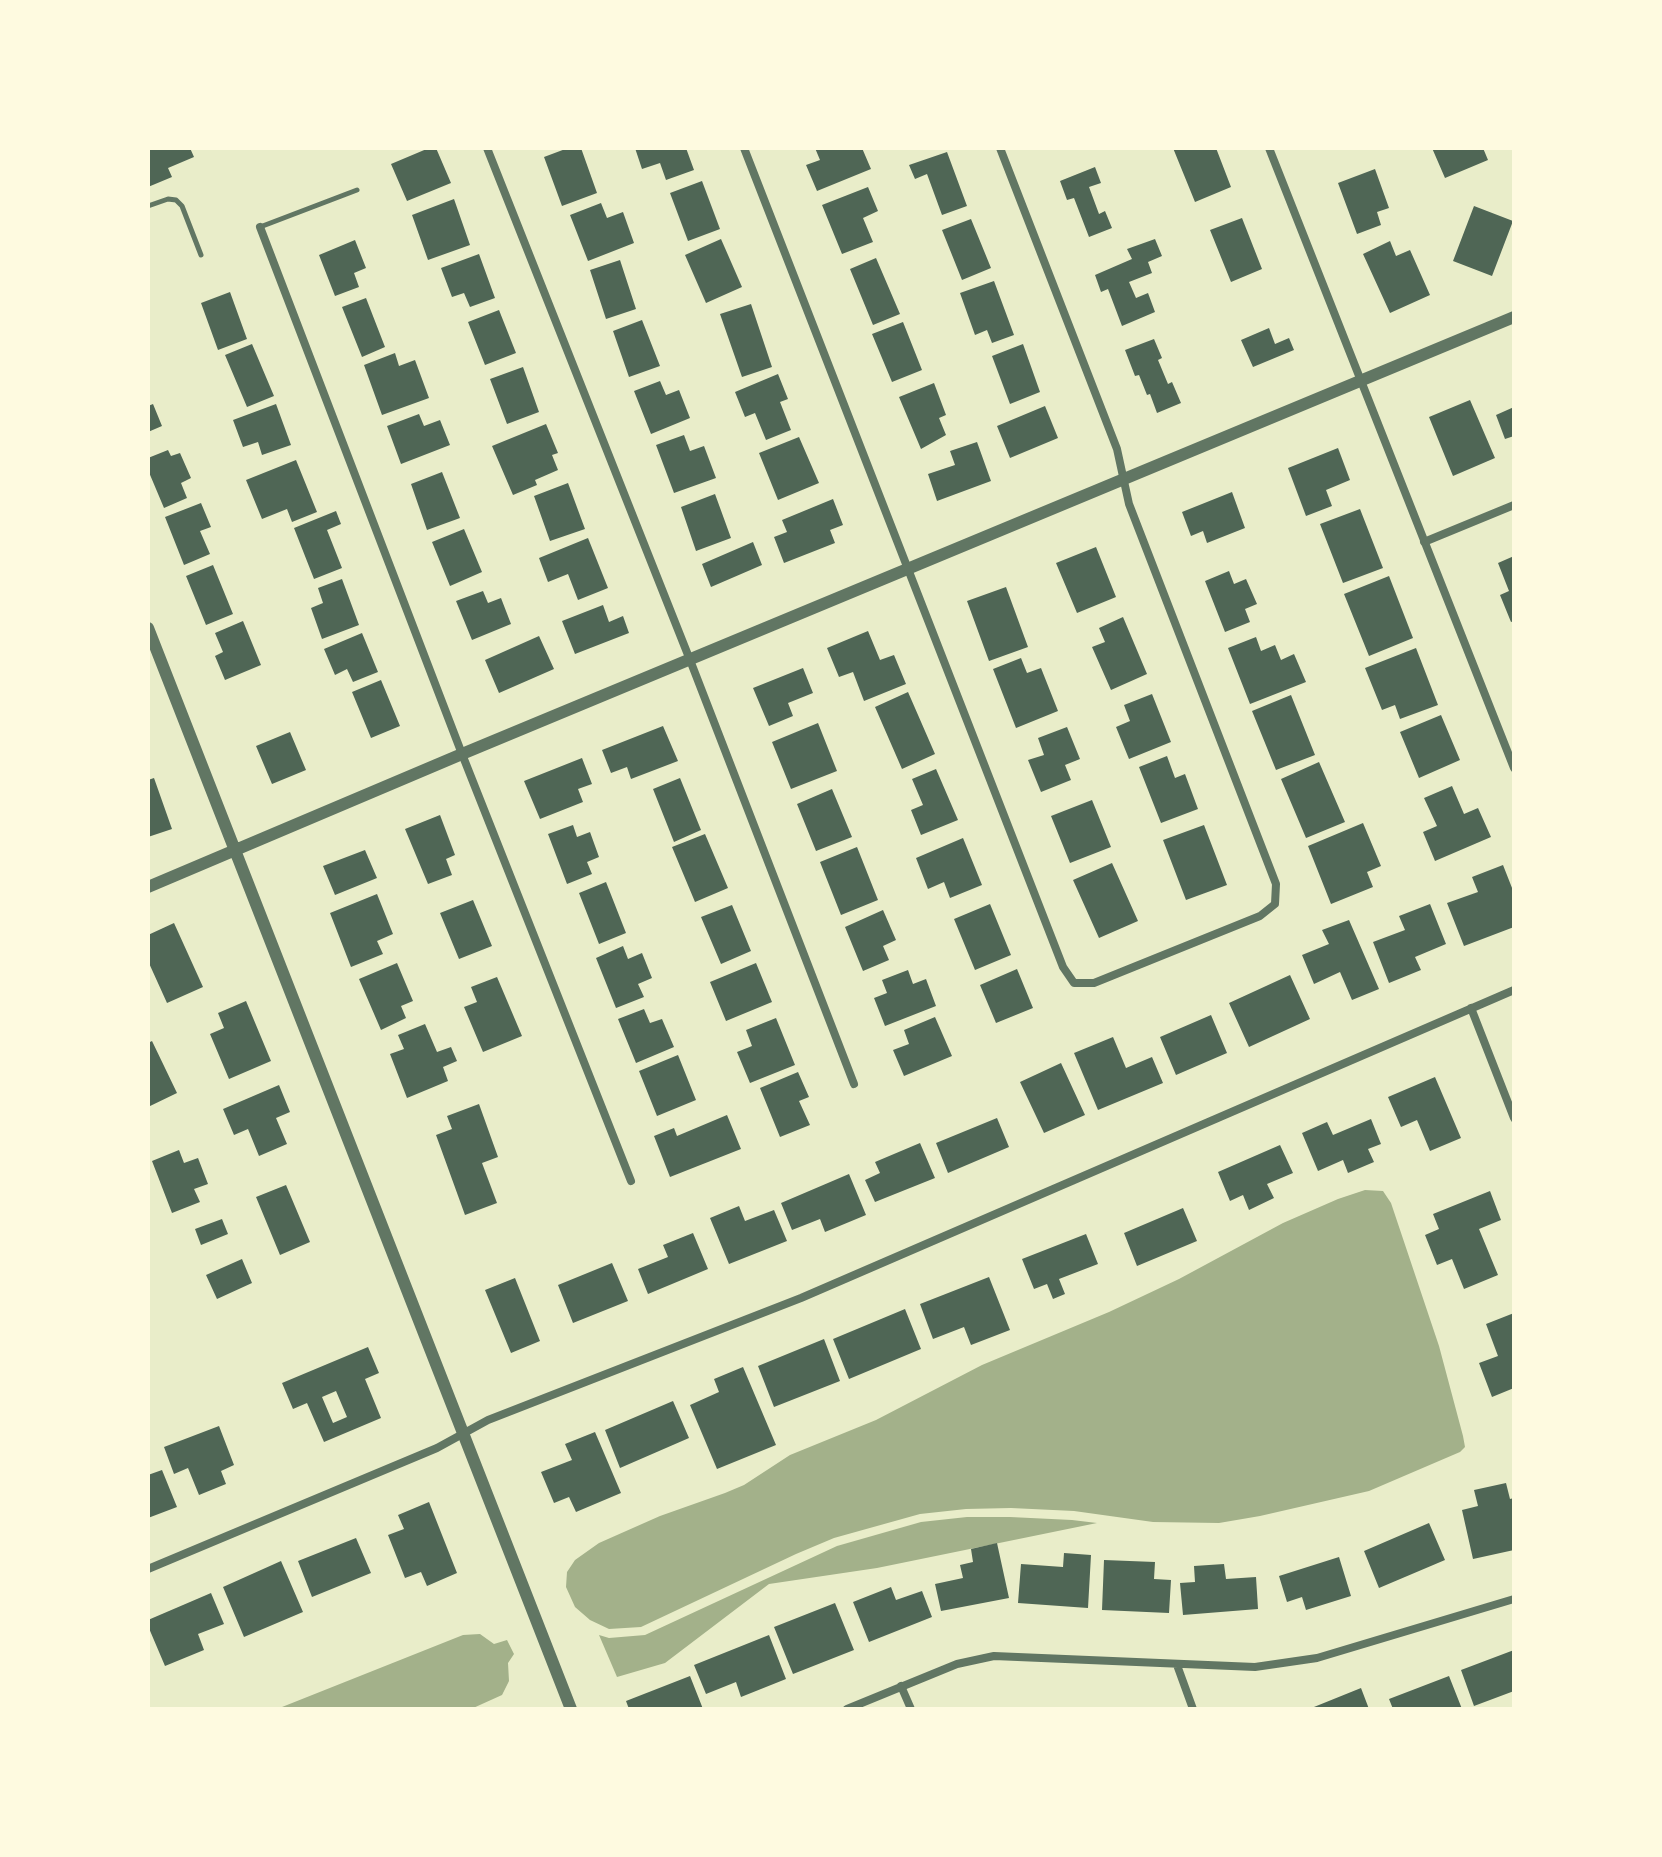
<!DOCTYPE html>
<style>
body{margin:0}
#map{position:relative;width:1662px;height:1857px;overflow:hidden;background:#e9edc9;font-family:Inter,sans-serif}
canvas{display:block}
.frame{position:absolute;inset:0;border:150px solid #fefae0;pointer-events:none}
</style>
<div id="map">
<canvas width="1662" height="1857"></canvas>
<div class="frame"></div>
</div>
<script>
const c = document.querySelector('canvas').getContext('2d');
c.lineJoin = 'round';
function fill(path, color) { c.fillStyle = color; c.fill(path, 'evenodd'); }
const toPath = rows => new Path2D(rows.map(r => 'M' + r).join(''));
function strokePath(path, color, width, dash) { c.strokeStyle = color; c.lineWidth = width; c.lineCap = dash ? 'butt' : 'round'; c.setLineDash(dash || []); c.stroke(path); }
fill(toPath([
 [1365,1190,1383,1191,1391,1203,1439,1346,1463,1436,1465,1447,1460,1452,1369,1491,1260,1516,1219,1523,1153,1522,1074,1511,1011,1508,966,1509,920,1514,834,1538,796,1554,641,1627,609,1629,590,1620,575,1607,566,1587,567,1572,575,1560,599,1543,660,1516,725,1493,744,1485,790,1455,876,1420,982,1365,1109,1312,1179,1279,1283,1223,1338,1199],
 [967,1517,1010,1517,1072,1520,1097,1523,877,1568,769,1584,665,1663,617,1677,599,1635,609,1638,645,1635,837,1546,921,1522],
 [480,1634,494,1644,507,1640,514,1654,508,1663,509,1681,502,1695,471,1709,277,1709,463,1635]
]), '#a3b18a');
fill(toPath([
 [148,148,190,148,194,157,168,168,172,177,148,187],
 [429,148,436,148,451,183,407,201,391,164],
 [568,148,581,148,597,193,562,206,544,157],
 [635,148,686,148,694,170,666,180,660,163,642,169],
 [815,148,862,148,871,169,817,191,806,165,820,160],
 [1173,148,1216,148,1231,187,1195,202],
 [1432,148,1483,148,1488,160,1445,178],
 [947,152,967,206,942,215,927,174,915,179,909,165],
 [1095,167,1101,183,1089,187,1099,214,1105,211,1112,228,1089,237,1074,198,1067,200,1060,181],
 [1375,169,1389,208,1377,212,1381,225,1357,234,1338,183],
 [702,181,720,229,688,241,670,193],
 [868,187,878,211,863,218,873,242,842,254,822,205],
 [454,199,470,245,428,260,412,215],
 [601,203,607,218,623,212,634,243,588,261,570,215],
 [1474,206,1513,221,1492,276,1453,261],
 [1242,218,1262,269,1231,282,1210,230],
 [971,219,991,268,962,280,942,230],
 [721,239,742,287,706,303,685,255],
 [1155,239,1162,256,1148,262,1152,273,1129,282,1136,298,1148,293,1155,312,1122,326,1108,289,1101,292,1095,275,1132,259,1127,249],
 [355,240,366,268,354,273,359,287,335,296,319,255],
 [1390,241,1396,256,1410,250,1430,295,1390,313,1363,254],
 [479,254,495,298,470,307,464,293,452,297,441,268],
 [876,258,900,314,873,325,850,269],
 [620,260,636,309,606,319,590,270],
 [994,281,1014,335,992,343,987,330,975,335,960,293],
 [230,292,247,339,218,350,201,303],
 [366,298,385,347,362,357,342,307],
 [751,304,772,367,742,377,720,314],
 [499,310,516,353,485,365,468,322],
 [642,320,660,366,629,377,613,331],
 [903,322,922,370,892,382,872,334],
 [1269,328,1275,344,1289,338,1294,350,1253,367,1241,340],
 [1154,339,1162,358,1158,360,1168,384,1172,382,1181,403,1157,413,1150,394,1147,395,1139,375,1135,376,1125,350],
 [252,344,274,396,247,407,225,355],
 [1023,344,1040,392,1010,404,992,356],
 [395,353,399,366,415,360,429,398,382,415,364,365],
 [523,367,539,412,507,424,490,379],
 [778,374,788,399,780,402,791,430,766,440,755,413,745,417,735,392],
 [660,381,666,395,679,390,690,418,651,434,634,391],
 [934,383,946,415,939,418,946,435,921,449,899,397],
 [1470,400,1495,458,1453,476,1429,417],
 [153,404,162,426,148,432,148,406],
 [276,404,291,445,262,455,258,442,243,447,233,420],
 [1045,406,1058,438,1010,458,997,426],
 [1514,407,1514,436,1505,439,1496,415],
 [419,414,424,426,440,420,450,445,401,464,387,426],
 [546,424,558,453,552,455,558,470,535,480,537,485,513,495,492,446],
 [684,435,690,451,704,446,716,478,674,493,656,445],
 [799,437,819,483,778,500,759,453],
 [977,442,991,481,937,501,928,474,955,465,950,451],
 [1338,448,1350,480,1326,490,1332,506,1306,516,1288,468],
 [168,450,171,456,180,453,191,478,181,483,187,498,164,508,148,470,148,458],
 [296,460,317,512,292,522,287,509,262,519,246,480],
 [442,472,460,518,427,530,411,484],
 [568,483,585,529,550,541,534,496],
 [1232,492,1245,528,1207,543,1203,531,1191,536,1182,512],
 [715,494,731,538,696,551,681,507],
 [833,499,843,525,830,530,835,543,784,563,774,537,787,532,782,520],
 [201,503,211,527,200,531,210,554,184,565,165,517],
 [1360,509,1383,568,1343,583,1320,524],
 [336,511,341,524,327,530,342,568,314,579,294,528],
 [464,529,482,572,450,586,432,542],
 [588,538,608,588,578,600,568,574,548,582,539,558],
 [753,542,762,565,711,587,702,564],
 [1096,547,1116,597,1077,613,1056,563],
 [1514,556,1514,621,1511,622,1500,595,1509,591,1498,563],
 [213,565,233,614,206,625,186,576],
 [1229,571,1234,584,1246,579,1257,604,1245,609,1250,622,1225,632,1205,581],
 [1389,576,1413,638,1369,656,1344,594],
 [342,579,359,625,322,639,311,608,323,603,318,588],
 [1006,587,1028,647,989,661,967,601],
 [483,591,488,603,501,598,511,624,472,640,456,601],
 [603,605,609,622,623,616,629,633,575,654,562,621],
 [1123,617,1147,674,1111,690,1092,647,1105,642,1099,628],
 [243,621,261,665,225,680,215,656,223,652,215,633],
 [868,631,880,660,894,655,906,684,864,701,853,672,839,677,827,648],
 [362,633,378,672,353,682,347,669,335,675,324,649],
 [539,636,554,669,499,693,485,660],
 [1256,637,1261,651,1275,645,1281,660,1294,654,1306,682,1250,704,1228,648],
 [1416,648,1438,705,1400,719,1395,705,1382,710,1365,668],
 [1021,658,1027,673,1041,668,1058,711,1016,728,993,669],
 [803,668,813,693,788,703,793,716,769,726,753,688],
 [381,680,400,726,371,738,352,692],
 [908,692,935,754,902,769,875,707],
 [1152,694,1171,742,1129,759,1116,727,1130,721,1124,705],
 [1291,695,1315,755,1276,770,1252,711],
 [1441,715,1460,760,1419,778,1400,732],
 [818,723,837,771,791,789,772,742],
 [663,726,678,761,631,779,627,767,611,773,602,750],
 [1067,727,1080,759,1065,765,1071,780,1041,792,1028,760,1044,755,1038,738],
 [290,732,306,770,272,784,256,746],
 [1167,756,1175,778,1185,774,1198,809,1161,823,1139,767],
 [582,758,592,784,578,789,583,802,540,819,524,781],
 [1319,762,1345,822,1306,838,1281,779],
 [936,769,958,820,921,835,911,810,923,805,912,779],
 [154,778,172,829,148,837,148,780],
 [680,778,701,830,674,842,653,789],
 [1452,786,1464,814,1478,808,1491,837,1435,861,1423,832,1437,826,1424,798],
 [832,789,852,837,816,851,797,804],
 [1092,800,1111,847,1070,863,1051,816],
 [440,815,455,855,446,859,452,875,428,884,405,829],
 [1363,823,1381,866,1367,872,1373,887,1331,904,1308,846],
 [573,825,577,837,590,832,599,857,587,862,592,874,567,884,548,834],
 [1204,825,1227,885,1186,900,1163,840],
 [705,834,728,888,695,902,672,847],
 [963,838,982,885,950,898,944,882,928,889,916,858],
 [857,847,878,900,841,915,820,862],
 [365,850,377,878,335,895,323,866],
 [1112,863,1138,921,1099,938,1073,880],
 [1503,865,1514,893,1514,927,1464,946,1447,903,1478,892,1472,877],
 [606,882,626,933,599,944,579,893],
 [377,894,393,934,377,941,383,954,351,967,330,913],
 [473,900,492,946,459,959,440,913],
 [990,904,1011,955,975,970,954,919],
 [1430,904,1446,944,1415,957,1421,970,1389,983,1373,942,1405,930,1399,916],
 [732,905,751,951,721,964,701,917],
 [883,910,896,940,883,946,889,960,863,971,845,927],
 [1349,920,1379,989,1352,1000,1340,972,1314,984,1302,955,1329,944,1322,930],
 [174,923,203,987,167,1003,148,961,148,935],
 [623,946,628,959,642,953,652,978,638,984,644,997,616,1008,596,958],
 [397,963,413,1001,401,1006,406,1018,381,1030,359,979],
 [756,963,772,1002,726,1021,710,982],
 [1017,969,1033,1008,996,1023,980,985],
 [908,970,913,984,926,979,936,1006,885,1026,874,998,887,993,882,980],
 [1290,975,1310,1019,1249,1047,1229,1003],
 [497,977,522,1036,483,1052,464,1007,477,1002,471,987],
 [246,1001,271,1061,229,1079,210,1034,224,1028,218,1013],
 [644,1009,650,1023,662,1019,674,1047,636,1063,618,1019],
 [1211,1015,1227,1053,1176,1075,1160,1037],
 [935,1017,952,1056,904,1076,893,1050,909,1044,904,1030],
 [776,1018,795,1065,750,1083,737,1052,752,1046,746,1030],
 [425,1024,437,1052,451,1047,457,1061,443,1067,448,1081,407,1098,390,1054,404,1049,398,1035],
 [1113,1037,1126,1068,1152,1057,1163,1083,1098,1110,1074,1053],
 [152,1041,177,1093,148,1107,148,1043],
 [678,1055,696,1100,657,1116,639,1071],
 [1061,1063,1085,1115,1044,1133,1020,1082],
 [798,1072,809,1097,799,1101,810,1125,780,1137,760,1088],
 [1435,1077,1461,1138,1430,1151,1417,1120,1401,1127,1388,1097],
 [279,1085,290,1112,276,1118,287,1144,259,1156,248,1129,234,1135,223,1109],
 [479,1104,498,1157,482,1163,497,1203,465,1215,436,1135,452,1129,447,1116],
 [727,1115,741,1149,670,1177,654,1136,674,1128,677,1136],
 [997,1118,1009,1147,948,1173,936,1143],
 [1371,1119,1381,1144,1368,1149,1374,1162,1348,1173,1343,1160,1318,1171,1302,1133,1327,1122,1333,1135],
 [920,1143,935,1178,875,1202,865,1180,880,1173,875,1162],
 [1280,1145,1293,1173,1267,1184,1274,1198,1249,1210,1243,1195,1230,1201,1218,1172],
 [179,1150,184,1163,198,1158,208,1184,194,1189,200,1202,172,1213,152,1161],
 [849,1174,866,1215,825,1232,820,1219,792,1230,781,1203],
 [286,1185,310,1242,280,1255,256,1197],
 [1490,1191,1501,1220,1479,1229,1498,1275,1464,1289,1452,1259,1437,1265,1425,1235,1439,1229,1433,1214],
 [739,1206,745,1221,774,1210,787,1241,729,1264,710,1218],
 [1183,1208,1197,1241,1137,1266,1124,1233],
 [222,1219,228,1234,201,1245,195,1229],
 [693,1233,708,1269,648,1294,638,1269,668,1257,663,1245],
 [1086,1234,1098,1264,1059,1279,1065,1294,1053,1299,1047,1284,1034,1289,1022,1259],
 [242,1259,252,1283,217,1299,206,1275],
 [612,1263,628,1301,573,1323,558,1285],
 [989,1277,1010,1330,971,1345,964,1327,933,1339,920,1304],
 [515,1278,540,1341,511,1353,485,1290],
 [905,1309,921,1349,849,1379,833,1339],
 [1514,1313,1514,1388,1492,1397,1479,1363,1498,1356,1486,1324],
 [824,1339,840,1381,774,1407,758,1366],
 [368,1347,379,1373,365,1379,381,1418,324,1442,307,1403,293,1409,282,1383],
 [336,1391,347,1417,333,1423,322,1397],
 [743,1367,776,1445,717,1469,690,1405,719,1392,714,1379],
 [673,1401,689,1438,620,1468,605,1430],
 [219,1426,234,1465,221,1471,226,1484,199,1495,188,1468,174,1474,164,1447],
 [595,1432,621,1493,576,1512,569,1497,554,1503,541,1472,572,1460,565,1444],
 [162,1470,177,1507,148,1518,148,1475],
 [1506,1483,1510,1499,1514,1498,1514,1550,1473,1559,1462,1510,1478,1506,1474,1490],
 [429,1502,457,1573,427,1586,421,1572,405,1578,388,1535,404,1529,398,1515],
 [1429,1523,1445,1560,1379,1588,1364,1551],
 [356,1538,371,1573,312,1597,298,1561],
 [997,1543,1009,1598,941,1611,935,1584,963,1578,960,1565,973,1562,971,1549],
 [1064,1553,1091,1555,1088,1608,1018,1603,1021,1564,1063,1567],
 [1339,1557,1351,1596,1306,1610,1302,1597,1287,1602,1279,1576],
 [1104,1560,1155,1562,1154,1579,1171,1580,1169,1613,1102,1610],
 [281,1561,303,1612,244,1637,223,1587],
 [1224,1564,1226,1579,1256,1577,1258,1609,1183,1615,1180,1583,1195,1582,1194,1566],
 [891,1587,896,1600,922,1591,932,1617,869,1642,853,1602],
 [211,1593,224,1624,198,1634,204,1650,165,1666,148,1626,148,1620],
 [835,1603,854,1650,793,1674,774,1627],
 [769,1635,786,1679,741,1697,736,1682,706,1694,694,1665],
 [1514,1650,1514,1691,1474,1706,1461,1670],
 [690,1676,703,1709,629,1709,626,1701],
 [1449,1676,1462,1709,1393,1709,1389,1699],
 [1361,1688,1369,1709,1309,1709]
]), '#4f6655');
strokePath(toPath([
 [148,206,168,199,176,200,182,206,201,255],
 [260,227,357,190]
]), '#617663', 5);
strokePath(toPath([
 [487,148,690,660,854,1084],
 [744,148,1063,967,1074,983,1094,983,1260,916,1275,904,1276,884,1129,504,1117,449,1000,148],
 [1269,148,1514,768],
 [260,227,462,754,631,1181],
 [1424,542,1514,505],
 [1471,1008,1514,1118],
 [148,1569,437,1448,488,1420,801,1298,1514,990],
 [1177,1665,1193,1709],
 [901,1686,911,1709],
 [847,1709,957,1664,994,1656,1255,1667,1317,1658,1514,1599]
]), '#617663', 8);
strokePath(toPath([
 [148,628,571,1709],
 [148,887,462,754,1514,317]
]), '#617663', 12);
</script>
